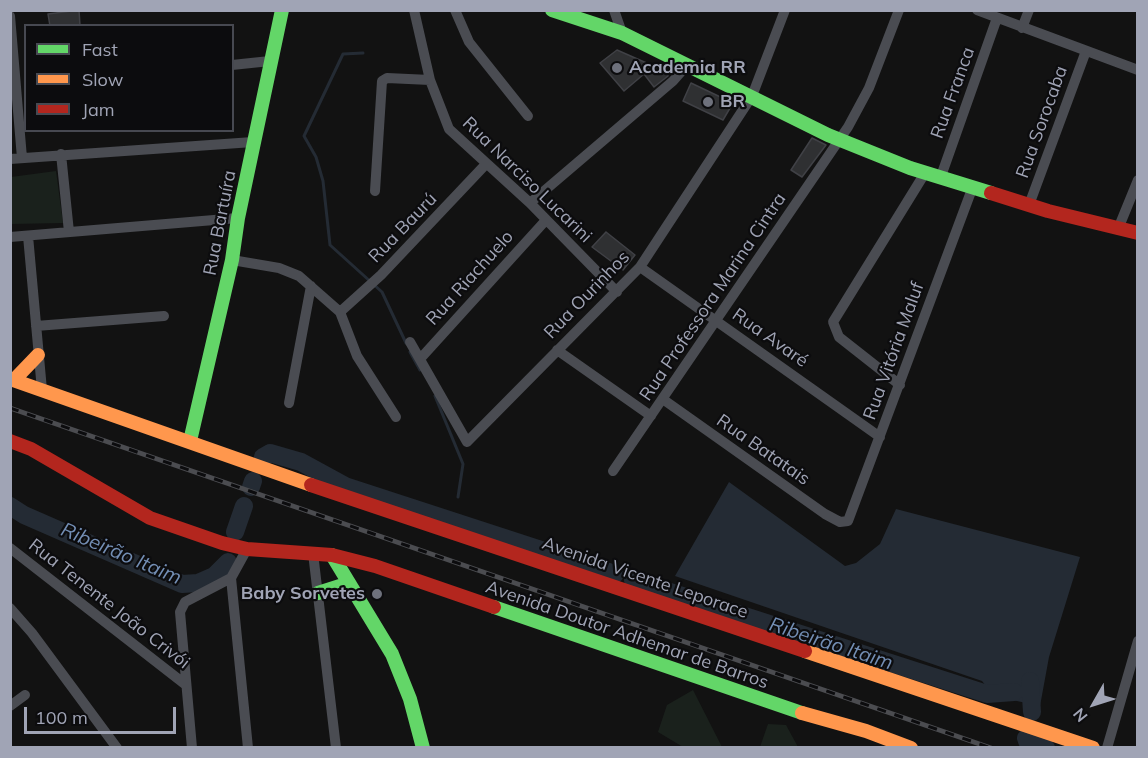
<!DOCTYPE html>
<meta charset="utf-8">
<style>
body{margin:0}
#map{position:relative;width:1148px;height:758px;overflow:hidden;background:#121212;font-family:Mulish,sans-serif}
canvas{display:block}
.frame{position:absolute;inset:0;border:12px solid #a0a4b5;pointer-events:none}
.legend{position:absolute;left:24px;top:24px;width:210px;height:108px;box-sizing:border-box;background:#0c0c0e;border:2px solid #474951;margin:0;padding:8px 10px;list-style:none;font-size:18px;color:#a0a4b5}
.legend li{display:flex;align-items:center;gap:12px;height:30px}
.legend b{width:30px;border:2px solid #474951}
.north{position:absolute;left:1064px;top:674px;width:60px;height:60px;-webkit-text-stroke:4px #0c0c0e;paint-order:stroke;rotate:231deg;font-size:16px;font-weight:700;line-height:24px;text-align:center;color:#a0a4b5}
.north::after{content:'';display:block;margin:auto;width:21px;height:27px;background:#a0a4b5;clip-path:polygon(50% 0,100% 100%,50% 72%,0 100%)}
.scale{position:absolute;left:24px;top:707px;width:152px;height:27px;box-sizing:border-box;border:3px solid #a0a4b5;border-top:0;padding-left:8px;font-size:18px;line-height:21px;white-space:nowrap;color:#a0a4b5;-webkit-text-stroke:4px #0c0c0e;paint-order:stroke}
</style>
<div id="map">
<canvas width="1148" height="758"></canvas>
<div class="frame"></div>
<ul class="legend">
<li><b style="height:8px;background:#63d668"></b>Fast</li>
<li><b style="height:8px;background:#ff974d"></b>Slow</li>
<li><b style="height:8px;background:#b3261e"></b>Jam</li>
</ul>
<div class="north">N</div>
<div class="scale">100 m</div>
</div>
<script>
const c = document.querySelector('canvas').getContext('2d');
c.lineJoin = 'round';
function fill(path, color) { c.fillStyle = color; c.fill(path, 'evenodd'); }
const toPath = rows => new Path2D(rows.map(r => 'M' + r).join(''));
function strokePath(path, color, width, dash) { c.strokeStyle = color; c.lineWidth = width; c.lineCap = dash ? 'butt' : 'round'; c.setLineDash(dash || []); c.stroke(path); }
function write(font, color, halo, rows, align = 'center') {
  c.font = font + ' Mulish,sans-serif'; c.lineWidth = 4.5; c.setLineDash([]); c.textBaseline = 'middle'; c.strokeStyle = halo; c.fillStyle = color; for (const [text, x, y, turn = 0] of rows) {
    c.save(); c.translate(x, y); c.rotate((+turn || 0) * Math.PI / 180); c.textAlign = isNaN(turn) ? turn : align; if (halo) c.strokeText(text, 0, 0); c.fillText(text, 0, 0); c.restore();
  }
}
fill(toPath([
 [56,171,63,223,11,224,11,177],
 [693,690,722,747,683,747,658,732,667,705],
 [768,724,786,725,798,747,760,747]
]), '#1a211c');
fill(toPath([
 [729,482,845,566,856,563,880,544,896,509,1080,557,1049,657,1040,706,994,696,982,681,675,576]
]), '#242b34');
strokePath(toPath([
 [363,53,343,54,304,136,316,157,323,181,330,245,382,292,406,343],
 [410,352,420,370],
 [435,396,463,464,458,497]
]), '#242b34', 3);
strokePath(toPath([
 [263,457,270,453,301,462,345,486,615,574],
 [251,487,253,481],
 [10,506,24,515,182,584,198,583,214,576,228,562],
 [235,532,244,506],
 [633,580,987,694,1014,692],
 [1030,681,1032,712],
 [1026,738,1027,741,1046,748]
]), '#242b34', 18);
const building = toPath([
 [79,10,80,26,50,26,48,14,79,10],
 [617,50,667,72,668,76,654,87,644,74,624,91,600,63,617,50],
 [691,83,733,103,723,120,683,101,691,83],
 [812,138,826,145,802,177,791,170,812,138],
 [606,232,635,255,623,270,592,247,606,232]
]);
fill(building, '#2f3032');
strokePath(building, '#404146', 1.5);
strokePath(toPath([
 [414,10,430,80,449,129,530,203,617,292],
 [455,10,469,42,528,116],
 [614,10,622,33],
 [977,10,1138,70],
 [10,16,22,158],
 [1022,28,1029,10],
 [232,65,270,61],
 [61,154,69,232],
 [10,159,253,142],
 [940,179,997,18],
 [375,191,382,81,387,78,430,80],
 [530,203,673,81,688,64],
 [1029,205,1086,51],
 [1118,229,1138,180],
 [28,236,42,390],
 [10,237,238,218],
 [232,260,279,268,299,276,340,312,357,356,396,417],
 [640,267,880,437],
 [340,312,381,275,486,164],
 [36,326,164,316],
 [410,342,467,442,640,267,752,96,785,10],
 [557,350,651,416],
 [420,359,546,220],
 [900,385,839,337,833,322,925,173],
 [664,400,825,514,840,522,848,521,972,189],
 [289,403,311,286],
 [613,471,848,127,869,88,899,10],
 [10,548,186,685],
 [313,553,336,748],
 [231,578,248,748],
 [10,608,32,633,117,748],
 [10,706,25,695],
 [192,748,180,612,185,602,231,578,247,549],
 [1107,748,1138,641]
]), '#4a4c52', 10);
strokePath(toPath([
 [552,10,622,33,828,135,910,168,991,193],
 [190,441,232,260,238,218,282,10],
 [332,555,392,654,410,699,423,748],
 [318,593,340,586,352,588],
 [494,607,802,713]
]), '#63d668', 14);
strokePath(toPath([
 [10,379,311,485],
 [14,380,38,355],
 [805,651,1093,748],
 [802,713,866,731,911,748]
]), '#ff974d', 14);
strokePath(toPath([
 [991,193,1048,211,1138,233],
 [10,441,31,449,150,518,222,543,247,549,332,555,375,566,494,607],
 [311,485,805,651]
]), '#b3261e', 14);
const rail = toPath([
 [10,408,991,748]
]);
strokePath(rail, '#4b4c50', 5);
strokePath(rail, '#0c0c0e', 3, [9]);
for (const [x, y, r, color] of [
 [617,68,6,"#6e717c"],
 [708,102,6,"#6e717c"],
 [377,594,6,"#6e717c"]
]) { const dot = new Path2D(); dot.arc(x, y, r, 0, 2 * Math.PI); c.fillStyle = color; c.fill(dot); strokePath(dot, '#0c0c0e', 2); }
write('bold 18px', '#a0a4b5', '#0c0c0e', [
 ["Academia RR",629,68],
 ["BR",720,102],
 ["Baby Sorvetes",365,594,"right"]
], 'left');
write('18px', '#a0a4b5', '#0c0c0e', [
 ["Rua Franca",953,93,-70],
 ["Rua Sorocaba",1042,122,-70],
 ["Rua Narciso Lucarini",527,180,44],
 ["Rua Bartuíra",220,223,-79],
 ["Rua Baurú",403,228,-46],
 ["Rua Riachuelo",470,278,-48],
 ["Rua Ourinhos",587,295,-46],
 ["Rua Professora Marina Cintra",713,297,-56],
 ["Rua Avaré",770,338,35],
 ["Rua Vitória Maluf",894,351,-70],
 ["Rua Batatais",763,450,35],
 ["Avenida Vicente Leporace",645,578,19],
 ["Rua Tenente João Crivói",109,604,38],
 ["Avenida Doutor Adhemar de Barros",627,635,19]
]);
write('italic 20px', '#738eb4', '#0c0c0e', [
 ["Ribeirão Itaim",121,554,23],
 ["Ribeirão Itaim",831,644,18]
]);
</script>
